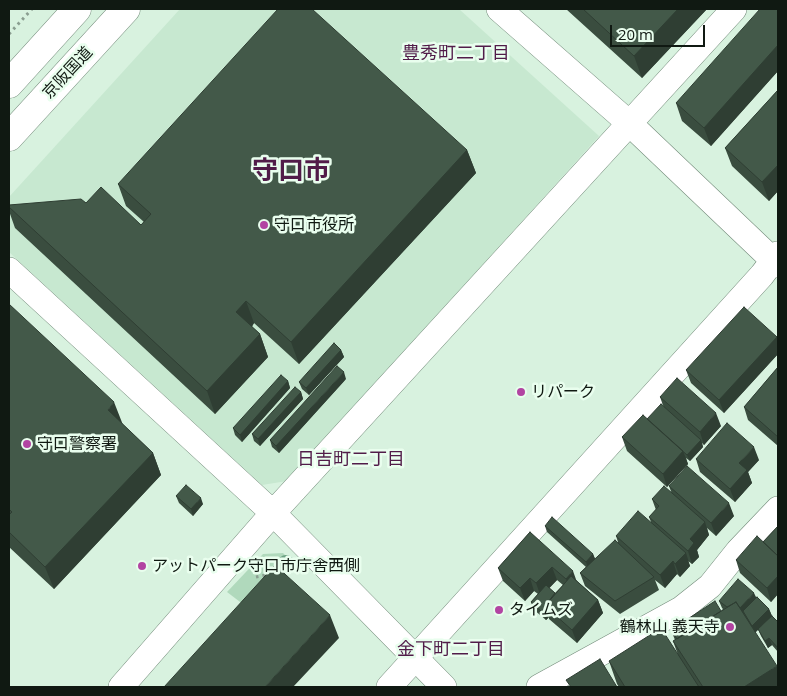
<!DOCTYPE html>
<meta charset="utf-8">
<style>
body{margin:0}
#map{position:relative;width:787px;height:696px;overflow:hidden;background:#d8f2df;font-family:"Open Sans",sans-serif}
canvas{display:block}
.frame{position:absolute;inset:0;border:10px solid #101912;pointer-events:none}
.scale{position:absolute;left:610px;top:25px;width:95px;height:22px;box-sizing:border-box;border:2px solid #101912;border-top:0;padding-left:6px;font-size:15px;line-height:18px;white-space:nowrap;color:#101912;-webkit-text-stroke:4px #e9feee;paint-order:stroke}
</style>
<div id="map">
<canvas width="787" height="696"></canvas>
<div class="frame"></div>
<div class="scale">20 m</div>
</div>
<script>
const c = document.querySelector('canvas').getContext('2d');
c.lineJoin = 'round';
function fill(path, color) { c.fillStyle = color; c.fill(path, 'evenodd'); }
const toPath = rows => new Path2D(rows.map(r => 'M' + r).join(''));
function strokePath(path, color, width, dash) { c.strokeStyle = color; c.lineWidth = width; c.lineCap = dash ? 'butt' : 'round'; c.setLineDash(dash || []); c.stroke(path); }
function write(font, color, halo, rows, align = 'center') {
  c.font = font + ' "Open Sans","Noto Sans JP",sans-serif'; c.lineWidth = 5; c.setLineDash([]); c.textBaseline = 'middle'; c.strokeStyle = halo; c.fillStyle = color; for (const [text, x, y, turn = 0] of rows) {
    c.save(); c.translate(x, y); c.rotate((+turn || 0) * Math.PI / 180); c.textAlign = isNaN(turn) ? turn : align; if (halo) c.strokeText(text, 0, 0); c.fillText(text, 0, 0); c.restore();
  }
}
fill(toPath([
 [180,9,459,9,599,136,287,481,262,485,9,252,9,197]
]), '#c7e8d0');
fill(toPath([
 [283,553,292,562,248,608,227,592,263,554]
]), '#b0d9bc');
const street = toPath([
 [499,9,629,123,778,265],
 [9,270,273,513,444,687],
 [121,687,273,513,734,9],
 [389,687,762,275,778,254],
 [539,687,681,609,710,586,738,551,778,509]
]);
const highway = toPath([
 [9,84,77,9],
 [9,137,126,9]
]);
strokePath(street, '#728a79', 26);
strokePath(highway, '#728a79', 29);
strokePath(toPath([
 [9,34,32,9],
 [256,577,270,574]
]), '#8a9e90', 3, [2.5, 4]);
strokePath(street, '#fff', 25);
strokePath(highway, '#fff', 28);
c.fillStyle = '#6ba182';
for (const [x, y] of [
 [286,563]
]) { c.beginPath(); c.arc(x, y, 8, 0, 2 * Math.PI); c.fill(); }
fill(toPath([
 [566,9,707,9,642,78],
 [778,9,778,71,711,146,682,121,676,103],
 [778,90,778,191,769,201,732,166,725,148],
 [467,150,476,173,299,364,254,323,252,327,260,334,268,357,215,414,15,228,9,211,9,205,86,203,141,225,144,222,126,206,118,184],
 [9,304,122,424,153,453,161,475,54,589,9,547],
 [777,337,778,341,778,354,724,413,691,383,686,370],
 [341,350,344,357,309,395,302,389,299,382],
 [778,367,778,446,748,420,744,407],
 [346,379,279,453,272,447,270,440],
 [288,381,290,388,242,442,235,435,233,428],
 [301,392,303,399,260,446,254,441,252,434],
 [660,397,721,426,704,445,702,443,703,447,690,461,686,458,688,464,667,487,627,451,622,437,647,419,664,408],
 [696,459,759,460,748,472,752,483,735,502,700,472],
 [669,486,734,516,716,536,707,528,709,535,697,550,699,557,692,564,688,561,690,566,680,577,677,574,665,588,655,580,659,590,620,614,585,586,580,573,586,567,547,532,545,526,593,554,595,559,618,542,616,536,651,522,649,517,656,510,652,499,672,494],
 [176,496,203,504,193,516,179,503],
 [778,526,778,594,771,602,740,573,736,560,763,542],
 [530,532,576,580,598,600,603,613,577,643,549,619,549,617,546,620,533,609,531,602,538,594,534,591,525,601,503,581,498,568],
 [557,580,563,585,555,593,549,588],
 [756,598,769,609,772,616,761,626,778,622,778,652,772,645,768,648,761,636,758,629,755,632,778,687,619,687,617,684,609,661,678,655,673,641,675,640,671,630,721,611,723,609,722,608,719,601]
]), '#3a4d3f');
fill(toPath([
 [678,9,707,9,642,78,634,56],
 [778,45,778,71,711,146,704,128],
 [467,150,476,173,299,364,291,342],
 [778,165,778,191,769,201,762,182],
 [246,301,254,323,244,335,236,312],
 [260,334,268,357,215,414,207,391],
 [777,337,778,341,778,354,724,413,719,400],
 [341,350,344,357,309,395,306,388],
 [344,372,346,379,279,453,276,446],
 [288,381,290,388,242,442,240,435],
 [301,392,303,399,260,446,258,439],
 [114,402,123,425,108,410],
 [716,413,721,426,704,445,700,432],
 [701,440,703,447,690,461,687,455],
 [754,447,759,460,748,472,752,483,735,502,730,489,739,463],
 [683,451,688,464,667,487,663,474],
 [153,453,161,475,54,589,45,567],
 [201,498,203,504,193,516,191,509],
 [729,503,734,516,716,536,711,523],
 [705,522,709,535,697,550,699,557,692,564,688,551,690,539],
 [686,553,690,566,680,577,675,564],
 [593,554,596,561,588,569,586,562],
 [673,561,677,574,665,588,660,575],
 [552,567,557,580,541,597,536,583],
 [573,571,578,585,571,592,566,579],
 [778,576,778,594,771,602,767,588],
 [530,578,534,591,525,601,520,588],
 [754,593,757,599,743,611,744,614,737,621,735,614],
 [598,600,603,613,577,643,572,630],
 [769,609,772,616,755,633,752,626],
 [546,610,549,617,546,620,543,613],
 [330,615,339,638,293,687,265,687],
 [769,638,772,645,768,648,765,641],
 [777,666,778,670,778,687,744,687]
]), '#2f3e33');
const building = toPath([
 [278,9,312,9,467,150,291,342,246,301,236,312,260,334,207,391,9,207,9,205,81,199,86,203,101,187,141,225,151,214,118,184,278,9],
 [583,9,678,9,634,56,583,9],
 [760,9,778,9,778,45,704,128,676,103,760,9],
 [778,90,778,165,762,182,725,148,778,90],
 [9,304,114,402,108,410,153,453,45,567,9,532,9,515,12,512,9,509,9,304],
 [744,307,777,337,719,400,686,370,744,307],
 [334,343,341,350,306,388,299,382,334,343],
 [337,366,344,372,276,446,270,440,337,366],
 [778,367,778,437,744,407,778,367],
 [281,375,288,381,240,435,233,428,281,375],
 [677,378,716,413,700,432,660,397,677,378],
 [295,387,301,392,258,439,252,434,295,387],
 [661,404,701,440,687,455,647,419,661,404],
 [643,415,683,451,663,474,622,437,643,415],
 [727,423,754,447,739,463,747,470,730,489,696,459,727,423],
 [687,466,729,503,711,523,669,486,687,466],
 [186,485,201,498,191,509,176,496,186,485],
 [664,486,705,522,690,539,694,543,688,551,649,517,659,506,652,499,664,486],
 [638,511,686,553,675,564,673,561,660,575,616,536,638,511],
 [552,517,593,554,586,562,545,526,552,517],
 [778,526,778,556,763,542,778,526],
 [530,532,573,571,566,579,552,567,536,583,530,578,520,588,498,568,530,532],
 [757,536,778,556,778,576,767,588,736,560,757,536],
 [615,540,654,577,615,601,580,573,615,540],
 [275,565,330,615,265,687,164,687,275,565],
 [571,576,598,600,572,630,545,606,571,576],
 [738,579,754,593,740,608,736,602,727,607,719,601,738,579],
 [546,585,555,593,545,606,546,610,543,613,531,602,546,585],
 [757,597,769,609,752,626,743,611,757,597],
 [715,601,721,611,677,639,671,630,715,601],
 [736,602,777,666,744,687,703,687,673,641,736,602],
 [772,616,778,622,778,648,769,638,765,641,758,629,772,616],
 [661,628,699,687,625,687,609,661,661,628],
 [600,659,617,687,571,687,566,680,600,659]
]);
fill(building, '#435949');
strokePath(building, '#2f3e33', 1);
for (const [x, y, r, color] of [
 [264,225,5,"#b244a2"],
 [521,392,5,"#b244a2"],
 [27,444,5,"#b244a2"],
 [142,566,5,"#b244a2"],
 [499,610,5,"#b244a2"],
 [730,627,5,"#b244a2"]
]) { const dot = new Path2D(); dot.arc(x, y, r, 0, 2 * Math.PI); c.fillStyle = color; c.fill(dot); strokePath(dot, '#e9feee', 2); }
write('16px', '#101912', '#e9feee', [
 ["京阪国道",68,73,-47]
]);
write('16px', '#101912', '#e9feee', [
 ["守口市役所",274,225],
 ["リパーク",531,392],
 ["守口警察署",37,444],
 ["アットパーク守口市庁舎西側",152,566],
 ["タイムズ",509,610],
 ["鶴林山 義天寺",720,627,"right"]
], 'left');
write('18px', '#511c49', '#e9feee', [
 ["豊秀町二丁目",456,54],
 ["日吉町二丁目",351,460],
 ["金下町二丁目",451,650]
]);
write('bold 26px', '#511c49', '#e9feee', [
 ["守口市",291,172]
]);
</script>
